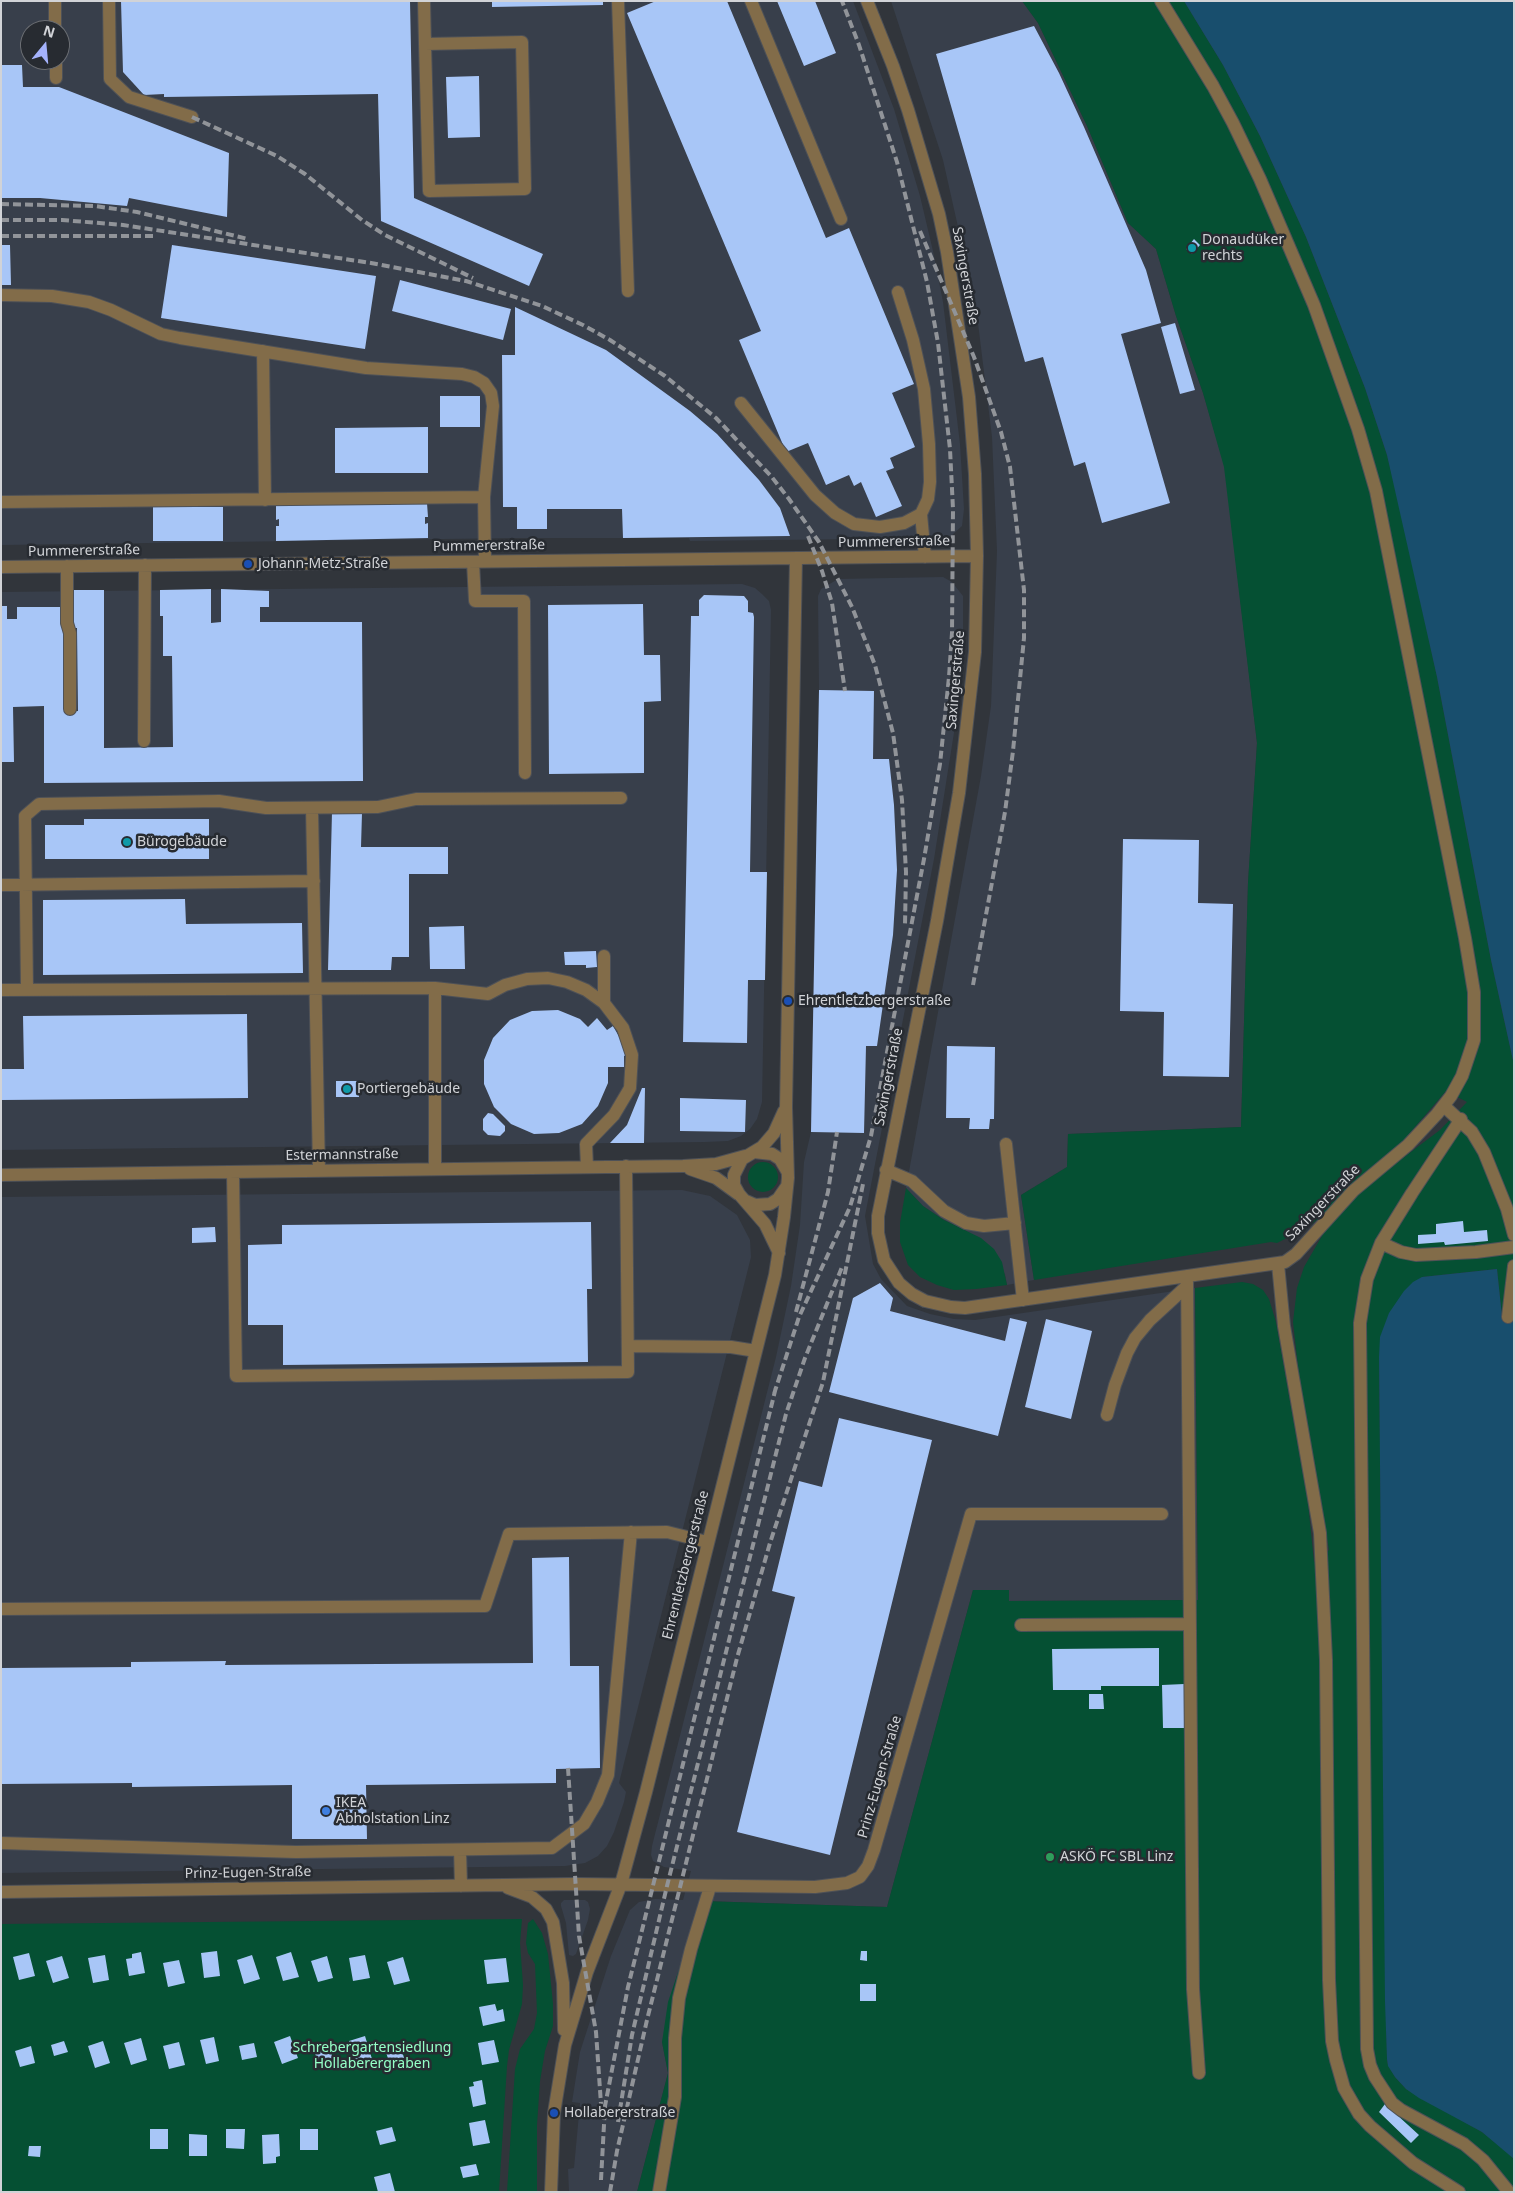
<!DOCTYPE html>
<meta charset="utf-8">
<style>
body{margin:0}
#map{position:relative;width:1515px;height:2193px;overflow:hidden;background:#31353b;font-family:"Noto Sans",sans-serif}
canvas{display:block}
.frame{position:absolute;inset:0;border:2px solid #d1d3d7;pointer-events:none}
.north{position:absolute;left:20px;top:20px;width:50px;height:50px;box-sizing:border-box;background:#272b31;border:1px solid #6b6e73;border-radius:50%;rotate:17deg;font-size:14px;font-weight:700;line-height:20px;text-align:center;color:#d1d3d7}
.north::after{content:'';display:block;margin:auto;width:18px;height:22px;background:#a4b2fc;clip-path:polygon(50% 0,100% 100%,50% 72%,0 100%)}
</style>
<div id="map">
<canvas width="1515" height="2193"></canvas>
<div class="frame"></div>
<div class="north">N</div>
</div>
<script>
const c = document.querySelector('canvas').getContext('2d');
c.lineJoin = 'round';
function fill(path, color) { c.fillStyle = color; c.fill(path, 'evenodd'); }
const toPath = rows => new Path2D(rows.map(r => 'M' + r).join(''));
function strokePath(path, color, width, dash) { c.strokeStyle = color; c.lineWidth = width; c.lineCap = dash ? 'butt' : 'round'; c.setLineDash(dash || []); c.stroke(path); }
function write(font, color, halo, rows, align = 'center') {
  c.font = font + ' "Noto Sans",sans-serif'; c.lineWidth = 5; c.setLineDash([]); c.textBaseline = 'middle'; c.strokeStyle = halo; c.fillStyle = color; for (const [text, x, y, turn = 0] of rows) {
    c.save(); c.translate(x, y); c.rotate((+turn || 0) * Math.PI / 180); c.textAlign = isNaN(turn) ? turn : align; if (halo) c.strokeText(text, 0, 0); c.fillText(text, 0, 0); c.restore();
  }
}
fill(toPath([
 [1,1,853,1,894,109,920,196,933,251,943,302,960,444,964,509,962,526,951,536,942,538,690,541,689,538,517,538,1,545],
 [30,30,60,30,60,60,30,60],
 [891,1,1022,1,1038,23,1087,126,1128,223,1156,249,1176,316,1203,393,1225,467,1257,743,1248,883,1241,1127,1068,1134,1067,1167,1021,1195,1034,1280,1007,1285,1005,1274,965,1230,944,1220,923,1206,906,1188,981,776,991,706,997,551,992,437,976,307,943,160],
 [943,577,952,582,963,596,963,634,956,720,934,859,865,1216,873,1264,881,1279,907,1306,930,1314,954,1319,975,1320,1195,1288,1198,1600,1009,1601,1009,1591,973,1590,887,1907,702,1901,662,2042,668,2073,637,2192,569,2192,568,2169,574,2168,580,2103,572,2102,580,2052,611,1956,630,1910,639,1902,655,1899,683,1900,691,1871,664,1867,653,1861,651,1855,652,1846,776,1357,791,1286,800,1225,804,1162,811,1132,819,690,818,596,821,589,838,579],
 [742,584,755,588,762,594,769,601,771,610,762,1102,757,1119,750,1129,741,1136,728,1141,705,1142,1,1150,1,592],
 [682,1190,710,1196,737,1215,750,1240,751,1257,619,1783,626,1792,624,1802,614,1832,607,1846,598,1856,585,1863,565,1866,1,1873,1,1197],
 [564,1900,585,1900,588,1902,590,1909,588,1920,576,1954,573,1956,569,1955,566,1923,561,1906,561,1903]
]), '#383f4b');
fill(toPath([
 [1022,1,1184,1,1223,65,1260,136,1306,237,1365,388,1387,455,1403,521,1437,677,1491,960,1514,1065,1514,1318,1502,1316,1497,1269,1422,1277,1379,1357,1387,2059,1388,2065,1395,2077,1406,2089,1482,2132,1511,2155,1514,2159,1514,2192,637,2192,668,2073,662,2042,668,2002,702,1901,887,1907,973,1590,1009,1590,1009,1601,1198,1600,1195,1288,1242,1282,1253,1284,1263,1290,1269,1299,1276,1322,1308,1503,1314,1562,1329,1550,1300,1384,1293,1322,1297,1288,1304,1267,1330,1222,1363,1188,1440,1130,1467,1102,1446,1091,1403,1141,1331,1208,1307,1228,1277,1243,1271,1242,1034,1280,1021,1195,1067,1167,1068,1134,1241,1127,1248,883,1257,743,1224,467,1203,393,1176,316,1156,249,1128,223,1087,126,1038,23],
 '748 1177a15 15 0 1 1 30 0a15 15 0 1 1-30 0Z',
 [906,1188,923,1206,944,1220,981,1238,994,1249,1002,1262,1007,1285,976,1289,954,1290,937,1285,920,1277,908,1265,900,1242,900,1223],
 [522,1919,520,1943,523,1985,522,2004,509,2050,507,2066,499,2192,1,2192,1,1924],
 [533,1919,542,1933,548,1954,553,2004,553,2026,545,2051,540,2081,537,2125,537,2192,507,2192,515,2069,520,2049,534,2029,537,2013,535,1964,528,1953,526,1943,528,1923]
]), '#055033');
fill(toPath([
 [1184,1,1514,1,1514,1065,1491,960,1437,677,1387,455,1365,388,1306,237,1260,136,1223,65],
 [1497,1269,1502,1316,1514,1319,1514,2159,1482,2132,1419,2098,1406,2089,1395,2077,1388,2066,1387,2059,1385,2002,1379,1357,1380,1337,1389,1313,1404,1291,1413,1282,1422,1277]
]), '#184e6d');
fill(toPath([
 [121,1,410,1,414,198,543,254,529,286,381,221,378,94,164,97,164,94,144,95,123,72],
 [492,1,603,1,603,5,492,7],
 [656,1,727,1,826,238,849,228,914,384,892,393,915,447,890,458,894,468,886,471,902,506,876,517,861,482,854,486,849,475,826,485,808,443,786,452,739,340,761,331,627,13],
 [777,1,815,1,836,53,804,66],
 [1034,26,1059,73,1084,127,1146,270,1161,323,1121,334,1170,503,1102,523,1085,462,1074,466,1043,357,1025,362,936,54],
 [1,65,22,65,23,87,59,87,229,153,227,217,129,198,127,206,40,198,1,198],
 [479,76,480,137,448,138,446,77],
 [1194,239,1200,245,1192,254,1186,249],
 [1,245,10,245,11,285,1,285],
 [172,245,376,276,365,349,161,318],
 [400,280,511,309,503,340,392,311],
 [515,307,606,350,690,411,717,434,759,480,780,508,790,536,623,538,622,509,547,509,547,529,517,529,517,507,503,507,502,355,515,355],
 [1175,323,1195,390,1180,394,1161,327],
 [440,396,480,396,480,427,440,427],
 [428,427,428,473,335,473,335,428],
 [427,503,428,517,425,517,425,524,428,523,428,538,276,541,276,526,279,526,279,519,276,520,276,505],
 [153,507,223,507,223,541,153,541],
 [211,589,211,623,221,622,221,589,269,591,269,607,260,607,260,622,362,622,363,781,44,783,44,706,13,707,14,762,1,762,1,606,7,606,7,619,17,619,17,607,61,607,61,626,63,626,64,712,78,711,77,628,74,628,74,590,104,590,104,748,173,747,172,656,163,656,163,616,160,616,160,590],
 [704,595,744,596,748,601,748,612,753,613,754,617,750,872,767,872,765,980,748,980,747,1043,683,1042,691,616,699,616,699,600],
 [643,604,644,655,660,655,661,701,644,702,644,773,549,774,548,605],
 [819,690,874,691,873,759,889,759,894,805,897,870,893,935,877,1046,866,1046,864,1133,811,1132],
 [332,812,362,813,361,847,448,847,448,874,409,874,409,957,392,957,391,970,328,970],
 [84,819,209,819,209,859,45,859,45,825,84,825],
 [1123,839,1199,840,1198,903,1233,904,1229,1077,1163,1076,1164,1012,1120,1011],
 [185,899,186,924,302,923,303,973,43,975,43,900],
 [464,926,465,969,430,969,429,927],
 [596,951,597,967,586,968,586,965,565,965,564,952],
 [558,1010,580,1019,588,1027,597,1018,607,1030,613,1026,621,1040,626,1055,624,1056,624,1067,608,1067,608,1083,598,1106,582,1124,559,1133,534,1134,511,1124,494,1107,484,1084,484,1060,493,1038,510,1020,532,1011],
 [247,1014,248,1098,1,1100,1,1069,24,1069,23,1016],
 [947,1046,995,1047,994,1119,990,1119,989,1129,969,1129,970,1118,946,1118],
 [336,1081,358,1081,359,1097,336,1097],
 [642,1088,645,1088,644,1143,610,1143,627,1125],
 [680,1098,746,1100,745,1132,680,1131],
 [488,1113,493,1114,505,1126,505,1131,500,1136,488,1135,483,1130,483,1119],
 [1463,1221,1464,1232,1487,1230,1488,1241,1445,1245,1444,1242,1418,1244,1418,1235,1436,1234,1436,1224],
 [591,1222,592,1289,587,1289,588,1362,283,1365,283,1325,248,1325,248,1245,282,1244,282,1225],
 [215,1227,216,1242,192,1243,192,1228],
 [880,1283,893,1298,890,1311,1005,1341,1010,1318,1027,1322,998,1436,829,1392,853,1298],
 [1046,1319,1092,1331,1071,1419,1025,1407],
 [839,1418,932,1440,830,1855,737,1832,795,1597,772,1591,799,1481,822,1487],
 [569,1557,570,1666,599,1666,600,1768,556,1769,556,1783,366,1785,367,1839,292,1839,292,1785,132,1787,132,1783,1,1784,1,1668,131,1667,131,1662,226,1661,225,1665,533,1663,532,1558],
 [1159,1648,1159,1686,1101,1686,1101,1690,1053,1690,1052,1649],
 [1184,1684,1184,1728,1163,1728,1162,1685],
 [1089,1694,1103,1694,1104,1709,1089,1709],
 [217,1951,220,1976,204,1978,201,1953],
 [861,1951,867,1951,867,1961,860,1960],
 [141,1952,145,1973,129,1976,126,1959,132,1958,132,1954],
 [291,1952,299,1977,283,1981,276,1957],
 [29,1953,35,1976,19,1980,13,1957],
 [105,1955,109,1980,93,1983,88,1958],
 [252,1955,260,1979,244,1984,237,1960],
 [365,1955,370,1978,353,1981,349,1958],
 [62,1956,69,1978,53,1983,46,1961],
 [327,1956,333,1978,318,1982,311,1961],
 [403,1957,410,1981,394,1985,387,1962],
 [506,1958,509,1982,487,1984,484,1960],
 [179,1960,185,1983,168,1987,163,1963],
 [860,1984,876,1984,876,2001,860,2001],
 [495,2004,497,2011,503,2009,505,2021,483,2026,479,2007],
 [290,2036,298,2058,282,2064,274,2042],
 [365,2036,372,2059,357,2064,349,2041],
 [214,2037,219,2061,206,2064,200,2040],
 [141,2038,147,2060,131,2065,124,2043],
 [494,2040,499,2062,482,2065,478,2043],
 [64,2041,68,2052,54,2056,51,2045],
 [103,2041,110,2063,95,2068,88,2046],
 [179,2042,185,2065,169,2069,163,2046],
 [328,2042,334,2063,319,2067,313,2046],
 [399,2042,406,2064,391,2068,384,2046],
 [254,2043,257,2057,242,2060,239,2046],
 [31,2046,35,2063,20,2067,15,2051],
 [482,2080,486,2104,473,2107,469,2087,474,2086,473,2082],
 [1385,2104,1419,2135,1411,2143,1379,2112],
 [485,2120,490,2143,473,2146,469,2123],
 [392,2127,396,2141,380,2145,376,2131],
 [150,2129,168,2129,168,2149,150,2149],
 [226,2129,245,2129,244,2149,226,2148],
 [300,2129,318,2129,318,2150,300,2150],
 [189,2134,207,2135,207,2156,189,2156],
 [279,2134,280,2156,276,2157,276,2163,263,2164,262,2135],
 [29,2146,41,2146,40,2157,28,2156],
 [476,2164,479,2175,463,2178,460,2167],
 [390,2173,395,2192,378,2192,374,2177]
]), '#a8c6f7');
const minor = toPath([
 [55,1,55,30],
 [109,1,110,79,129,97,192,117],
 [424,1,425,44,429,191,525,189,522,42,425,44],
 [618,1,628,291],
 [751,1,841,219],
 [867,1,893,66,908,110,939,214,947,252,969,397,975,474,977,556,975,652,959,793,937,921,878,1216,878,1233,884,1260,899,1283,912,1294,925,1301,951,1307,965,1308,1285,1262,1296,1254,1353,1191,1408,1145,1437,1114,1451,1096,1462,1076,1474,1040,1474,992,1465,938,1376,491,1358,429,1314,305,1260,179,1233,123,1213,86,1161,1],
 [56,60,56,78],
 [1,295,52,296,89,302,111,310,161,334,180,338,366,368,462,374,474,377,484,383,491,393,493,406,484,497],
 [263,351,265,500],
 [741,403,815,495,835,513,854,524,880,527,904,523,921,514,928,499,930,482,929,444,924,389,913,340,898,292],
 [1,502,484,497,485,561],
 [921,514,925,557],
 [473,562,475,601,524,601,525,773],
 [67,566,67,623,70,633,70,709],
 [1,567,977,556],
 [144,741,145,565],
 [312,808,319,1171],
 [1,885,314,881],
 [1,990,435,988,488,994,505,985,527,979,548,978,567,982,586,990,604,1003,623,1028,632,1055,630,1088,614,1115,586,1144,587,1167],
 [27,990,25,816,39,804,219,801,266,808,378,807,416,799,621,798],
 [604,1003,604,956],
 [1444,1106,1472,1132,1484,1152,1507,1209,1514,1235],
 [1461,1119,1412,1193,1381,1243,1367,1279,1360,1323,1367,2049,1370,2065,1375,2077,1392,2103,1401,2110,1464,2144,1483,2160,1509,2192],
 [1006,1144,1023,1300],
 [754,1152,772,1154,780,1159,787,1171],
 [435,1169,435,988],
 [690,1169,716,1178,738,1194],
 [886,1170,912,1181,944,1211,966,1223,984,1226,1015,1223],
 [233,1172,236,1376,628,1372,626,1166],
 [1,1175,683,1166,716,1164,745,1156],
 [746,1201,755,1205,770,1204,778,1199,787,1186],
 [1381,1243,1401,1252,1416,1255,1476,1252,1514,1247],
 [779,1253,765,1224,739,1194,734,1185,734,1175,742,1159,762,1147,774,1133,784,1111],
 [1278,1264,1284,1326,1320,1533,1326,1660,1329,1980,1332,2041,1336,2060,1344,2088,1359,2114,1370,2126,1413,2163,1459,2192],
 [1187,1276,1193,1989,1199,2073],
 [1508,1317,1514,1266],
 [628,1346,731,1347,756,1351],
 [1107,1415,1115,1385,1127,1353,1135,1338,1150,1320,1187,1286],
 [1,1609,485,1606,509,1534,667,1532,707,1542],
 [1021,1625,1190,1624],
 [1,1843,296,1852,552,1848,584,1824,597,1802,608,1775,631,1532],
 [460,1850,461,1886],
 [508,1888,532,1897,546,1909,553,1922,563,1983,564,2030],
 [1,1892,575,1884,815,1887,847,1883,860,1877,868,1866,874,1850,971,1514,1162,1514],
 [551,2192,554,2113,565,2045,587,1972,621,1884,646,1792,765,1315,775,1275,784,1217,788,1178,786,1107,796,558],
 [659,2192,675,2097,675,2038,679,1998,691,1949,710,1887]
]);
strokePath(minor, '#4e5157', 14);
strokePath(minor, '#826c49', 12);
strokePath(toPath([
 [192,117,277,156,305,174,362,220,385,235,473,278],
 [1,204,95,206,137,212,248,239],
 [1,220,62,220,123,225,371,263,466,281,542,306,583,325,610,340,665,376,716,418,771,476,789,499,819,542,852,607,875,665,893,733,902,800,906,872,905,925],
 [920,231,974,357,1001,432,1010,467,1024,590,1024,638,1013,751,1005,812,973,985],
 [1,236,154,236],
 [808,536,822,571,832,603,845,691],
 [796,1312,828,1192,837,1132],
 [774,1394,799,1317,850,1207,871,1136,924,859,940,764,949,677,952,633,953,509,950,449,938,343,927,282,897,162,859,45,842,1],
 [568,1768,579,1936,596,2032,601,2104],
 [618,2122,632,2035,667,1886,786,1414,805,1358,842,1267],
 [601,2180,605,2106,628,1987,776,1387],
 [610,2192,617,2151,647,2020,737,1658,770,1543,823,1382,863,1184]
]), '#919499', 4, [8, 4]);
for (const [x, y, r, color] of [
 [1192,248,5,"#0f9aa8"],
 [248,564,5,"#1a4fb4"],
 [127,842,5,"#0f9aa8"],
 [788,1001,5,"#1a4fb4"],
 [347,1089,5,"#0f9aa8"],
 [326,1811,5,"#3f7fe0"],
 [1050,1857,5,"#2e9e5b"],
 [554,2113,5,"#1a4fb4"]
]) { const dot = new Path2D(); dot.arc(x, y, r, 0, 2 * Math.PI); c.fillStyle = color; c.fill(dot); strokePath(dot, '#272b31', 2); }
write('14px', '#d1d3d7', '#272b31', [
 ["Donaudüker",1202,240],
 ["rechts",1202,256],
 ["Johann-Metz-Straße",258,564],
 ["Bürogebäude",137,842],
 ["Ehrentletzbergerstraße",798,1001],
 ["Portiergebäude",357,1089],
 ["IKEA",336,1803],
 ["Abholstation Linz",336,1819],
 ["ASKÖ FC SBL Linz",1060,1857],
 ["Hollabererstraße",564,2113]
], 'left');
write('14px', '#d1d3d7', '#272b31', [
 ["Saxingerstraße",965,276,80],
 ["Pummererstraße",894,542,-1],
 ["Pummererstraße",489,546,-1],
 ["Pummererstraße",84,551,-1],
 ["Saxingerstraße",956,680,-85],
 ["Saxingerstraße",889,1077,-79],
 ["Estermannstraße",342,1155,-1],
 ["Saxingerstraße",1323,1203,-46],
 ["Ehrentletzbergerstraße",686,1565,-76],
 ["Prinz-Eugen-Straße",880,1777,-74],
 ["Prinz-Eugen-Straße",248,1873,-1]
]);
write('14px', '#94ffc7', '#272b31', [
 ["Schrebergartensiedlung",372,2048],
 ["Hollaberergraben",372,2064]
]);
</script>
